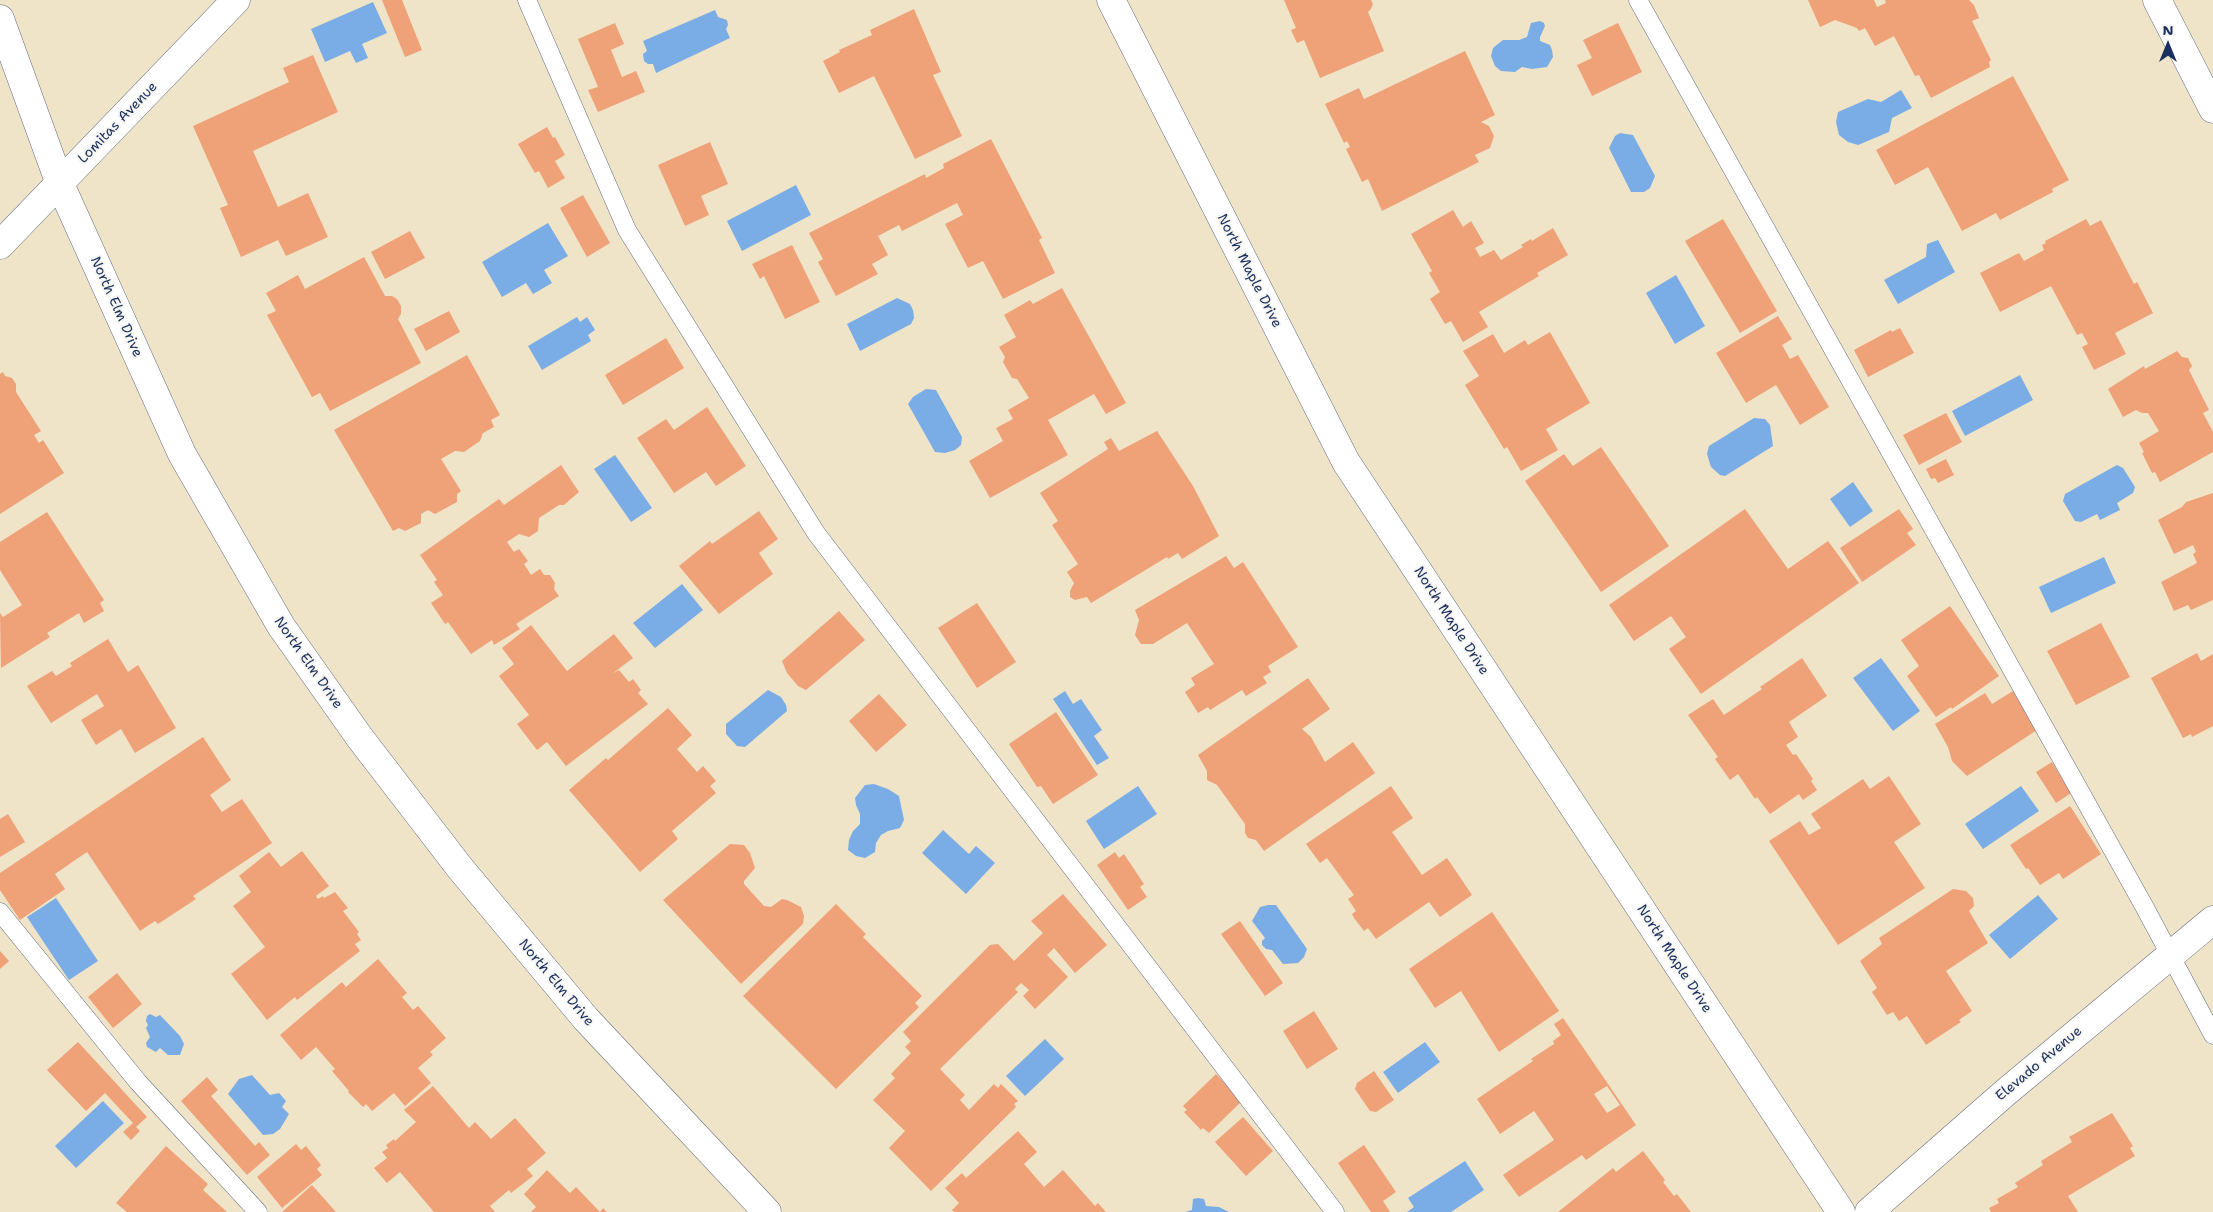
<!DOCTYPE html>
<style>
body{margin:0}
#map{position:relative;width:2213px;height:1212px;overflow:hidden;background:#efe4c8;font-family:"Shantell Sans",sans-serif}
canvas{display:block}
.north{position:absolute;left:2143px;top:20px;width:50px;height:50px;-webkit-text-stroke:4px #f6f6f2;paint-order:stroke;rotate:0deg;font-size:14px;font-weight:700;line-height:20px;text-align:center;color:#1b2f5e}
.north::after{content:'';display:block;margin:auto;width:18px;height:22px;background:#1b2f5e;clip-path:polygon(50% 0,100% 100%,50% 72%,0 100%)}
</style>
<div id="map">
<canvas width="2213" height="1212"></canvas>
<div class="north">N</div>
</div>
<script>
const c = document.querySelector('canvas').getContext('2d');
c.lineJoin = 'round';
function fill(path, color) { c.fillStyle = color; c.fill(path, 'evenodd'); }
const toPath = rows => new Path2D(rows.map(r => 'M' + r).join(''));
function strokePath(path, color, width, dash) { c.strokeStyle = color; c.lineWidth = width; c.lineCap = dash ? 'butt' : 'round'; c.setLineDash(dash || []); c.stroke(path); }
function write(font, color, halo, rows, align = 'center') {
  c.font = font + ' "Shantell Sans",sans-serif'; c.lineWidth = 4; c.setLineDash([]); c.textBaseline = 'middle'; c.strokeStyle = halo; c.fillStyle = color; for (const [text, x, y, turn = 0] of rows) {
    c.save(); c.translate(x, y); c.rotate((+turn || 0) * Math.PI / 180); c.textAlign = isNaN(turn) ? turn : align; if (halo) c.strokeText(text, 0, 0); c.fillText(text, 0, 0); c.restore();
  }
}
fill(toPath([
 [373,2,387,33,362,44,368,58,356,63,350,51,325,62,311,29],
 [715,10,718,17,727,20,728,25,726,29,730,38,656,73,653,64,648,64,644,61,643,54,647,51,643,41],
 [1540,21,1544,23,1545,26,1540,37,1540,41,1550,45,1552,50,1553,57,1547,67,1532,69,1522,67,1515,72,1501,71,1495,66,1491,56,1493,48,1503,40,1519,40,1527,37,1531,23],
 [1901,90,1912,108,1892,118,1889,132,1858,145,1848,142,1839,135,1836,122,1838,112,1868,99,1881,102],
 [1620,133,1633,135,1655,176,1650,188,1644,192,1631,192,1609,148,1615,136],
 [796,185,811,215,742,251,727,221],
 [548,223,568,256,544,270,552,283,533,294,526,283,502,297,482,262],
 [1938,240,1955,272,1898,304,1884,280,1926,257,1927,244],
 [1676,275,1705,326,1675,344,1646,293],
 [897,298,910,304,913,310,914,318,911,324,860,351,847,324],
 [577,317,580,322,587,317,595,330,588,335,591,341,542,370,528,346],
 [2020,375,2033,400,1965,436,1952,411],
 [926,389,936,390,962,437,961,445,955,450,945,453,935,452,908,404,913,397],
 [1754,418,1765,419,1770,425,1773,446,1725,476,1720,475,1711,467,1707,454,1709,446],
 [615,455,652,508,631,522,594,469],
 [2117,465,2123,468,2135,487,2133,493,2117,503,2120,510,2100,520,2097,514,2081,522,2075,521,2063,501,2065,494],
 [1853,482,1873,511,1850,527,1830,499],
 [2104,557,2116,583,2051,613,2039,587],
 [682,584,703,610,655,648,633,623],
 [1881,658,1920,711,1893,731,1853,678],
 [768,690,781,697,786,705,787,711,745,747,737,746,726,734,726,724],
 [1065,691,1073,704,1081,699,1102,730,1094,736,1109,758,1097,765,1053,699],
 [874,784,888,789,899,796,904,820,900,828,888,831,881,835,876,843,875,852,865,858,856,856,848,850,849,840,853,831,860,824,860,814,856,805,855,798,865,785],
 [1138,786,1157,814,1104,849,1086,821],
 [2021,786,2039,811,1983,849,1965,824],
 [943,830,969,854,976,846,995,863,966,894,922,853],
 [2038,895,2058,919,2010,959,1989,935],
 [56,898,98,961,69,980,27,917],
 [1268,905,1276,905,1307,949,1304,957,1298,963,1283,964,1272,950,1266,949,1262,945,1262,941,1265,938,1252,921,1260,907],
 [150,1014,156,1017,160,1015,180,1036,184,1044,180,1055,168,1055,160,1048,156,1052,147,1047,146,1043,150,1037,146,1028,148,1025,146,1021,147,1016],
 [1045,1039,1064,1059,1025,1096,1006,1076],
 [1425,1042,1440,1062,1398,1093,1383,1072],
 [252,1075,270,1095,279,1093,286,1101,282,1107,289,1114,280,1129,273,1134,263,1135,228,1094,239,1079],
 [103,1101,124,1123,76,1168,55,1146],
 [1465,1161,1484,1190,1451,1212,1407,1212,1414,1207,1408,1198],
 [1198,1198,1204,1199,1206,1206,1219,1207,1229,1212,1185,1212,1192,1210,1193,1199]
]), '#7aace6');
fill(toPath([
 [382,0,402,0,422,50,405,57],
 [1284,0,1371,0,1373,4,1371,9,1368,12,1384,51,1320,78,1304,40,1297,43,1291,30,1296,28],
 [1808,0,1874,0,1877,7,1886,3,1885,0,1969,0,1974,5,1979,18,1972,21,1991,60,1989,62,1990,67,1931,98,1919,75,1915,76,1894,36,1875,46,1865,28,1859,31,1857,28,1835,20,1820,27],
 [914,9,941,72,933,75,962,136,915,159,874,76,839,93,823,61,840,52,839,50,872,35,870,30],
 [615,23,624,44,611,50,622,77,636,71,645,92,598,112,588,90,598,87,578,39],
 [1618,23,1642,72,1592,96,1577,65,1592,58,1583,40],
 [1465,51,1495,115,1481,122,1489,126,1494,136,1490,148,1475,155,1479,162,1382,211,1368,179,1362,182,1346,149,1350,147,1347,141,1344,143,1325,104,1359,88,1364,99],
 [313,55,338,112,253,151,278,207,308,193,328,237,286,256,278,240,241,257,220,208,228,205,193,126,289,82,283,68],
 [2013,76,2069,180,2052,189,2053,192,2000,220,1996,213,1962,231,1928,167,1895,185,1876,150],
 [547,127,553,138,555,137,565,155,555,161,565,178,548,188,539,171,535,173,518,144],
 [991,139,1042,238,1039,240,1055,273,1003,299,983,261,968,268,945,224,963,215,957,203,902,231,899,225,878,236,888,255,872,264,878,274,836,296,818,262,823,259,809,233,925,174,926,178,944,168,943,164],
 [710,142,728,184,701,196,709,215,685,226,658,165],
 [583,195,610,243,587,257,560,208],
 [1453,210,1463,227,1471,221,1484,243,1475,248,1480,257,1494,250,1501,260,1523,247,1521,245,1531,239,1532,241,1553,228,1568,255,1537,273,1539,276,1479,312,1488,327,1463,342,1451,321,1445,324,1430,299,1440,292,1429,273,1432,271,1411,234],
 [1723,219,1777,311,1740,333,1685,241],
 [2086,219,2090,226,2101,220,2134,284,2137,282,2153,313,2115,333,2126,354,2094,370,2082,347,2088,344,2082,333,2077,335,2051,286,2000,312,1980,273,2019,253,2024,261,2044,250,2042,245,2046,243,2045,241],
 [410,231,425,258,385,279,371,252],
 [792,245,820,302,785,319,764,276,760,279,752,264],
 [364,257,385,296,392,296,397,299,401,306,401,314,398,319,421,363,330,411,320,393,312,397,267,315,276,311,266,293,298,275,305,289],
 [1062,288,1126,403,1106,414,1094,394,1048,420,1068,455,990,498,969,461,1003,441,996,428,1013,419,1008,410,1029,398,1017,379,1012,378,1003,362,1005,357,999,347,1016,337,1004,315,1030,300,1033,304],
 [449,311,460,332,426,351,414,329],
 [1778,316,1792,339,1782,345,1790,359,1798,355,1829,407,1800,425,1776,385,1746,403,1716,353],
 [1900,328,1914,353,1868,377,1854,350,1891,330,1892,332],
 [1550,332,1590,403,1546,429,1558,450,1521,471,1507,447,1504,449,1465,385,1479,376,1463,351,1493,334,1504,353,1525,340,1528,345],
 [666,338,684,368,623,405,605,375],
 [2177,351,2182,357,2188,358,2192,366,2189,370,2209,410,2203,413,2213,432,2213,452,2160,482,2155,472,2152,473,2142,453,2144,452,2139,443,2159,431,2148,413,2142,413,2136,410,2123,417,2108,389,2144,366,2145,369],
 [467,355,500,415,491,420,494,427,483,433,480,441,464,452,455,451,441,459,461,491,457,494,457,502,435,514,428,510,421,514,421,523,405,531,399,528,393,531,334,430],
 [3,372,5,376,12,378,16,384,16,392,41,431,34,435,39,443,43,440,64,473,0,514,0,374],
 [707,407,746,466,716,486,706,472,674,493,637,438,666,419,674,430],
 [1946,413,1962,442,1919,465,1903,435],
 [1157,431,1193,486,1219,536,1182,559,1178,553,1168,559,1167,557,1091,603,1087,597,1075,600,1070,597,1070,591,1074,583,1067,572,1078,564,1052,525,1058,521,1040,493,1108,449,1104,442,1111,438,1119,451],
 [1601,447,1669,546,1601,592,1525,481,1564,454,1573,466],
 [1946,459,1954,475,1938,483,1935,478,1931,479,1926,469],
 [561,465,579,492,564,505,559,505,539,518,538,531,529,537,519,534,507,542,514,552,519,549,528,561,524,564,531,575,540,569,544,575,550,575,555,583,554,589,559,596,516,624,520,629,494,645,492,640,471,654,448,622,445,624,431,603,443,595,434,582,437,580,420,555,499,499,504,505],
 [2213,493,2213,600,2191,610,2188,605,2174,611,2161,582,2197,563,2193,554,2196,552,2193,545,2174,554,2158,520,2182,507,2186,502],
 [1745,509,1788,569,1828,541,1859,583,1701,694,1669,649,1686,637,1671,616,1634,641,1609,605],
 [1899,509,1913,529,1907,533,1916,545,1862,582,1840,548],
 [759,511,778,539,759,553,773,574,719,614,679,566,710,541,712,544],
 [47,512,104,600,100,603,104,611,84,623,79,613,47,633,50,637,1,668,0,613,3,617,22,605,0,570,0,542],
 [1226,556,1234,568,1243,562,1298,647,1268,666,1271,672,1263,677,1267,683,1246,696,1242,690,1210,710,1208,707,1198,713,1185,692,1195,685,1191,678,1214,664,1187,623,1153,644,1141,644,1135,635,1139,620,1135,610],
 [977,603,1016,662,977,688,938,628],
 [1950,606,1999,676,1952,709,1951,707,1936,717,1907,676,1919,666,1901,640],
 [839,611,865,640,806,690,798,686,787,673,782,661],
 [2101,623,2130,677,2076,705,2047,651],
 [531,625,567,671,614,634,633,658,612,674,619,670,629,682,633,679,641,690,638,693,648,704,566,766,547,742,537,750,517,724,529,715,499,676,514,664,502,648],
 [108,639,128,672,138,665,176,728,135,753,121,729,96,745,81,720,104,706,97,694,51,723,27,686,52,671,56,676,72,666,70,663],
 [2197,653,2201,661,2213,654,2213,726,2192,737,2191,734,2183,738,2151,678],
 [1802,658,1827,696,1789,722,1798,737,1786,745,1793,755,1796,754,1813,779,1811,781,1817,790,1803,800,1799,794,1770,814,1757,797,1755,799,1738,774,1730,780,1715,759,1718,757,1688,715,1713,699,1724,715,1762,689,1760,687],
 [1308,678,1330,709,1302,729,1311,737,1325,762,1353,742,1375,773,1264,851,1256,840,1248,838,1245,833,1245,824,1217,785,1207,780,1207,771,1198,755],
 [2013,691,2037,730,1967,776,1952,761,1948,747,1935,724,1985,693,1992,704],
 [879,694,907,725,876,752,849,721],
 [668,708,692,735,677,749,697,772,703,766,716,781,710,786,716,793,672,831,678,839,640,872,569,790,606,758,608,760],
 [1056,712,1098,775,1053,804,1041,786,1037,787,1009,744],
 [203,737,231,780,210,795,222,812,242,799,272,843,193,896,196,899,158,924,155,921,140,931,87,852,55,874,65,889,20,920,0,890,0,873],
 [2052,762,2071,793,2056,803,2036,772],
 [1889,776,1921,824,1894,842,1925,888,1838,945,1769,841,1800,821,1809,835,1821,828,1811,814,1863,779,1870,789],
 [1391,786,1413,818,1392,832,1422,875,1447,858,1472,895,1440,917,1429,902,1376,939,1368,928,1364,931,1354,918,1352,914,1356,911,1348,899,1354,895,1327,858,1320,863,1306,844],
 [2070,806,2101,854,2063,879,2059,873,2040,885,2028,868,2026,869,2010,845],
 [8,814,25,842,0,857,0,819],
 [730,844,744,845,750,853,755,868,744,881,744,884,764,906,771,907,782,899,787,900,801,907,804,916,803,924,741,984,663,900],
 [302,851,329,886,316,896,318,899,323,896,324,898,335,892,348,908,343,911,359,932,357,934,361,940,355,944,360,951,297,1000,295,997,267,1020,231,974,265,947,233,906,251,892,239,876,269,852,281,867],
 [1115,852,1119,858,1124,854,1144,884,1140,887,1147,897,1128,910,1097,865],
 [1953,889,1966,891,1973,898,1974,906,1969,911,1988,943,1946,971,1972,1011,1959,1020,1961,1022,1926,1045,1907,1016,1899,1021,1893,1012,1887,1015,1872,992,1877,988,1860,961,1882,944,1879,938],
 [1063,894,1107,945,1075,973,1054,948,1047,955,1068,977,1035,1009,1023,996,1029,990,1021,983,1015,989,1018,992,940,1069,965,1095,960,1100,969,1110,994,1084,998,1088,1001,1084,1018,1101,1014,1104,1016,1107,931,1191,889,1148,905,1131,873,1100,895,1078,891,1074,911,1053,905,1047,911,1041,903,1032,990,945,998,944,1014,961,1043,933,1031,921],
 [836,904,866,934,863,937,922,996,915,1003,919,1007,836,1089,743,996],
 [1492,912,1559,1011,1499,1052,1461,991,1435,1008,1409,969],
 [1240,921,1283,983,1265,996,1221,934],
 [0,951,9,961,0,969],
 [378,959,407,993,402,997,413,1010,418,1006,446,1038,430,1052,433,1055,418,1068,431,1083,405,1106,394,1093,372,1111,366,1104,363,1107,348,1092,349,1091,332,1071,335,1069,316,1047,301,1060,280,1035,342,982,346,987],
 [117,973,142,1004,113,1028,88,997],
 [1314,1011,1338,1049,1307,1069,1283,1031],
 [1563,1018,1636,1125,1586,1160,1582,1155,1519,1197,1503,1175,1554,1140,1534,1111,1500,1134,1477,1099,1533,1061,1531,1059,1554,1044,1553,1041,1561,1035,1554,1024],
 [1607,1086,1620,1105,1607,1113,1594,1094],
 [78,1042,147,1117,136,1127,140,1131,131,1140,123,1132,133,1123,105,1093,86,1111,47,1070],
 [1374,1071,1394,1100,1376,1112,1370,1111,1355,1089,1357,1083],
 [1216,1074,1242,1101,1209,1133,1203,1128,1201,1130,1184,1112,1187,1110,1183,1106],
 [207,1077,218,1090,211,1096,255,1146,259,1142,270,1155,247,1175,181,1101],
 [433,1086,469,1128,475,1122,491,1139,515,1118,546,1153,527,1169,533,1176,511,1193,509,1190,490,1206,495,1212,434,1212,400,1172,387,1183,374,1168,387,1158,382,1152,388,1148,386,1145,394,1139,395,1141,416,1122,404,1110],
 [2112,1113,2133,1146,2130,1148,2135,1156,2068,1196,2078,1212,1991,1212,1989,1208,1999,1203,1997,1199,2018,1187,2015,1183,2043,1165,2041,1161,2072,1142,2069,1137],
 [1243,1117,1273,1151,1246,1176,1215,1142],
 [1018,1131,1037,1152,1024,1164,1044,1187,1063,1170,1095,1206,1098,1203,1106,1212,954,1212,952,1210,959,1203,945,1188,962,1173,966,1178],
 [296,1144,301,1150,306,1146,321,1165,317,1169,322,1175,282,1208,257,1177],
 [1364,1145,1396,1192,1383,1201,1390,1212,1371,1212,1338,1163],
 [166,1146,208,1184,203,1190,227,1212,127,1212,116,1203],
 [1643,1151,1665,1180,1663,1182,1674,1196,1677,1194,1691,1212,1558,1212,1613,1168,1616,1172],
 [547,1170,570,1193,576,1187,600,1212,603,1208,607,1212,531,1212,536,1207,524,1194],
 [312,1185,336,1212,282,1212]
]), '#efa178');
const service = toPath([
 [527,0,627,230,816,533,1335,1212],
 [1638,0,2144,906,2213,1035],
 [0,912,138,1082,258,1212]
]);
const minor = toPath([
 [1111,0,1346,462,1841,1212],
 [2157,0,2213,109],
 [0,19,60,184,182,454,281,626,360,738,460,868,586,1019,767,1212],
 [0,245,236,0],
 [1869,1212,2006,1092,2213,920]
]);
strokePath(service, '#656e83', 19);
strokePath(minor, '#656e83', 29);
strokePath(service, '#fff', 18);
strokePath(minor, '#fff', 28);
write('14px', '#1b2f5e', '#f6f6f2', [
 ["Lomitas Avenue",118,123,-46],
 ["North Maple Drive",1249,271,63],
 ["North Elm Drive",116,307,66],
 ["North Maple Drive",1451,621,57],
 ["North Elm Drive",308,663,55],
 ["North Maple Drive",1674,959,57],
 ["North Elm Drive",556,983,50],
 ["Elevado Avenue",2039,1064,-40]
]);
</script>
